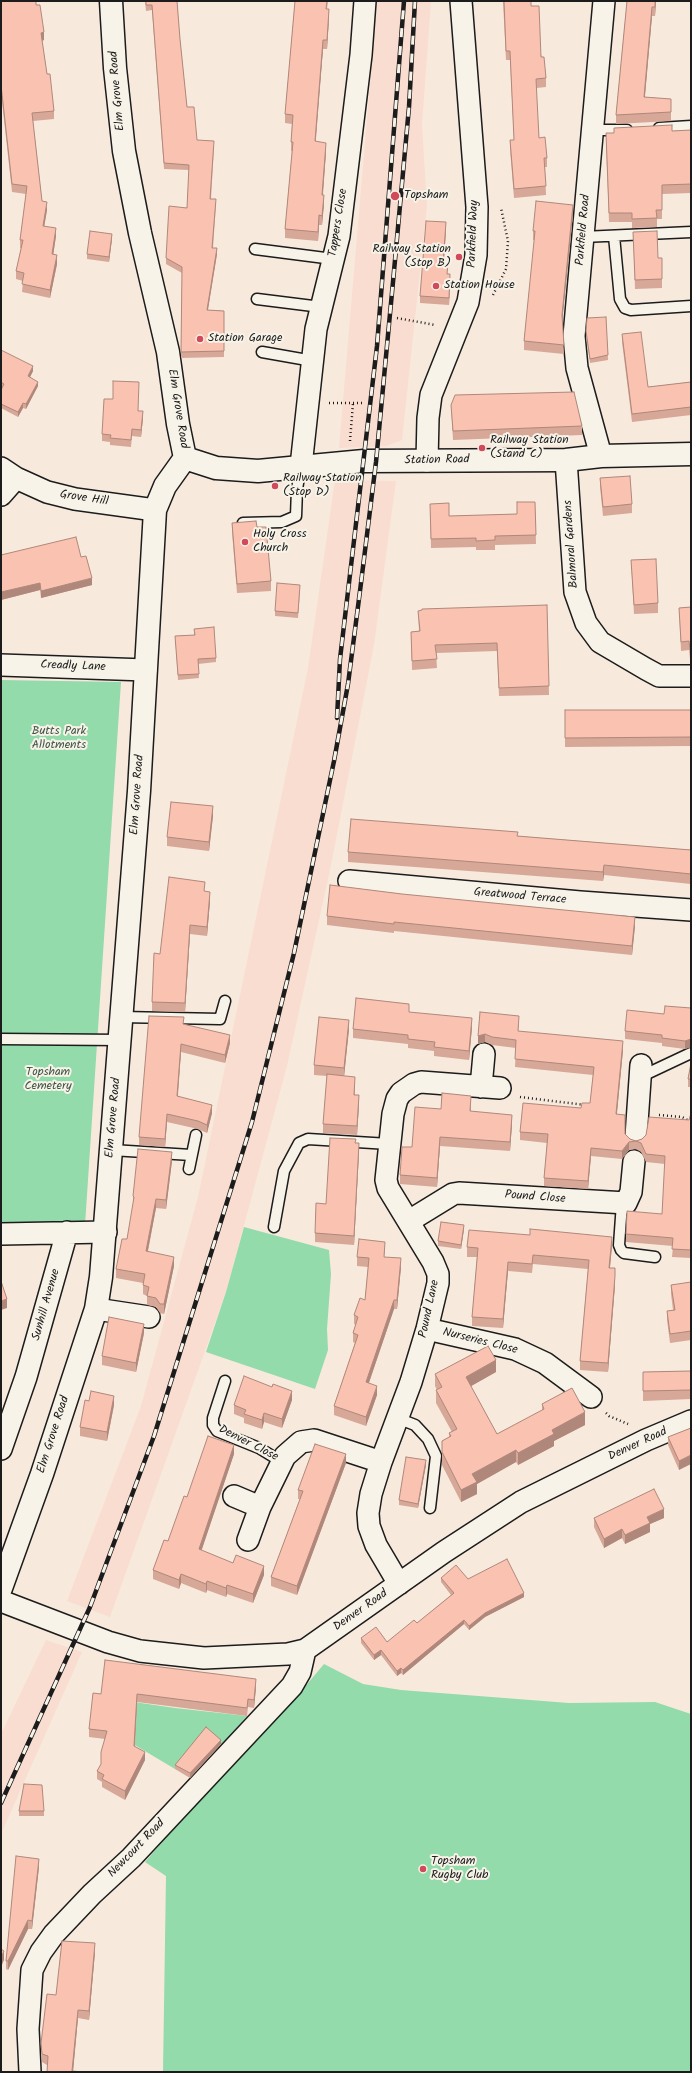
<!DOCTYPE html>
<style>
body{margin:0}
#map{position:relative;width:692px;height:2073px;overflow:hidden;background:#f8e9dd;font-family:Kalam,sans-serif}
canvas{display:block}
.frame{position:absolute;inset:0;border:2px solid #1c1c1c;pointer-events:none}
</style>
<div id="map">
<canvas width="692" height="2073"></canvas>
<div class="frame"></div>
</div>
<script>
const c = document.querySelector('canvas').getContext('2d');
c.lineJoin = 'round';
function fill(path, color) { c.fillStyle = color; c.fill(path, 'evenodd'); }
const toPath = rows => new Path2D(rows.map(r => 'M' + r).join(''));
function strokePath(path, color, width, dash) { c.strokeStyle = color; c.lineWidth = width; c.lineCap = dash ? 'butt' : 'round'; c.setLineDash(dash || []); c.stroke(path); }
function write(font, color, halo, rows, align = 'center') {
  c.font = font + ' Kalam,sans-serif'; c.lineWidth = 4; c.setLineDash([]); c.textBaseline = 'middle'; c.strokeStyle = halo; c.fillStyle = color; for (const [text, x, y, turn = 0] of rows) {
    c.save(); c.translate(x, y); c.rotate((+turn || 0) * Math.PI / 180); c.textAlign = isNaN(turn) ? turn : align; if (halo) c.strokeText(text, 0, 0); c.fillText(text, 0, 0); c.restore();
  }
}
fill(toPath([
 [377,1,431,1,422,125,427,206,402,440,386,446,339,448],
 [335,480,396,481,374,645,330,870,287,1066,226,1292,110,1617,67,1601,141,1406,198,1197,308,668],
 [46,1640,82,1652,1,1834,1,1734]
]), '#f9ddd0');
fill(toPath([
 [1,680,121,682,85,1225,1,1223],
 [244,1227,329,1250,331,1274,327,1329,328,1350,315,1389,206,1352,226,1292],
 [324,1664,363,1684,401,1690,569,1703,655,1702,691,1714,691,2072,163,2072,166,1876,145,1862,200,1797,303,1689],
 [127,1701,175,1708,247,1716,222,1745,206,1732,175,1769,123,1738]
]), '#93dbaa');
const service = toPath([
 [659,128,691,126],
 [593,130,627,130],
 [614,236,620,299,625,308,631,310,691,306],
 [583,237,691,232],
 [255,249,333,259],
 [257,299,321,307],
 [262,352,313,361],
 [243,523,282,522,296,516,297,489,301,466],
 [122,1017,220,1019,225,1001],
 [1,1039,121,1040],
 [640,1077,691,1053],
 [112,1150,191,1155],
 [189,1169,196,1135],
 [622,1203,619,1245,621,1250,624,1253,655,1257],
 [274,1227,284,1171,299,1143,308,1139,389,1144],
 [225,1381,213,1418,213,1425,217,1431,259,1448,282,1462],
 [397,1418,415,1425,428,1439,436,1456,430,1508]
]);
const minor = toPath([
 [601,456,577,368,574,336,604,1],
 [566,460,575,592,586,623,600,642,646,669,659,676,691,676],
 [427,461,428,418,431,395,468,302,476,255,477,207,461,1],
 [301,466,316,329,339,236,361,55,365,1],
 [1,468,16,478,47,492,75,499,155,510],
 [1,495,16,478],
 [1,665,146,670],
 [349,881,580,902,691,910],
 [481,1087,484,1054],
 [636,1137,641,1065],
 [409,1221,453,1194,459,1193,626,1203,631,1192,634,1161],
 [1,1234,106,1232],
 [96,1309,149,1317],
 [427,1329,515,1349,545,1363,591,1397],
 [1,1449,26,1377,67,1232],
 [234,1496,260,1507,248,1540],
 [260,1507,285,1456,301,1442,314,1440,381,1462],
 [399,1584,376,1545,369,1526,368,1513,371,1494,381,1462,411,1382,427,1329,438,1283,438,1274,433,1262,388,1188,386,1180,393,1114,397,1099,401,1093,414,1084,421,1082,500,1088],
 [1,1601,108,1642,140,1651,204,1658,288,1654,305,1650,444,1552,521,1502,646,1440,691,1421],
 [30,2072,28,2029,31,1985,32,1970,41,1952,54,1934,92,1894,131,1858,292,1686,300,1672,305,1650]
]);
const tertiary = toPath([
 [185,458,216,468,258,471,364,461,566,460,601,456,691,454],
 [1,1588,42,1474,96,1309,101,1277,139,791,155,510,165,486,185,458,178,424,168,352,140,233,124,151,115,68,111,1]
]);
strokePath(service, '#1c1c1c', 13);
strokePath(minor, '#1c1c1c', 24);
strokePath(tertiary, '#1c1c1c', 25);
strokePath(toPath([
 [493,295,506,269,508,241,501,208],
 [397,318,435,325],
 [329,403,364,403],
 [350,441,353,403],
 [520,1097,585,1105],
 [659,1115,682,1117,691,1122],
 [606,1413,609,1416,628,1424]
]), '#1c1c1c', 2.5, [1, 3]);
strokePath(service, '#f7f3e8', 10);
strokePath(minor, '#f7f3e8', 21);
strokePath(tertiary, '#f7f3e8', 22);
const rail = toPath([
 [337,718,340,659,377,346,404,1],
 [1,1803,90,1607,154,1436,252,1122,294,953,334,761,348,684,360,591,376,462,393,282,409,107,415,1]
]);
strokePath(rail, '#1c1c1c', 4.5);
strokePath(rail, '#f7f3e8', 3, [9]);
fill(toPath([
 [1,1,36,5,44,40,42,41,47,74,54,111,54,119,33,121,42,201,47,210,44,226,56,236,53,255,57,264,50,298,22,292,23,281,16,279,16,271,21,248,20,248,20,240,26,194,12,192,1,93],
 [145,1,177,1,180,39,187,107,197,140,214,147,211,199,216,204,213,248,217,254,208,310,224,311,224,357,181,358,182,273,166,264,166,258,187,208,189,170,164,169,152,10,146,11],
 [295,1,328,1,327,9,329,18,327,49,323,49,315,142,326,152,323,195,324,204,322,225,319,225,318,241,285,238,285,229,292,151,291,151,291,142,292,124,285,123,285,114],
 [503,1,531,1,531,6,546,78,546,87,536,88,539,138,547,158,547,167,545,167,546,195,514,198,510,149,510,140,514,140,510,60,506,60],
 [627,1,656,1,655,16,652,16,645,97,671,99,671,121,616,124,616,115],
 [691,130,691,193,662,194,662,219,657,219,657,227,632,228,632,222,609,222,606,142,672,131],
 [573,214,562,321,564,354,524,350,524,341,535,240,533,240,533,231],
 [446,229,444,264,450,281,449,305,420,303,420,296],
 [633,232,658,258,662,258,662,288,635,289],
 [112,239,109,262,87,259,87,254],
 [606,317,608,360,590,363,586,336,586,331],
 [622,334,648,387,691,382,691,415,632,422,622,342],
 [1,350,33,371,30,377,38,386,26,409,23,408,18,417,1,408,1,390,2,387,1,387],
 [451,405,582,426,582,435,453,440],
 [138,411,143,418,141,437,132,436,131,447,110,445,110,442,102,441,102,434],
 [600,478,632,504,632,513,603,516,600,487],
 [535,502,536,544,495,545,495,550,476,550,476,547,431,548,430,513,449,516,517,514],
 [232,523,257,527,271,581,271,591,237,593,232,532],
 [1,555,92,585,41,598,40,590,1,600],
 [631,560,658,603,658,613,634,614],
 [300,590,298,618,275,616,275,611],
 [547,605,549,695,499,696,497,651,436,653,437,668,412,670,411,632,419,631,418,611],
 [691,607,691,659,690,659,689,650,681,651,679,608],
 [194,629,216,658,216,662,198,664,199,678,178,680,175,636,194,635],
 [565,710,691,710,691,746,565,747],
 [213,816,209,851,167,846,167,837],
 [518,836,691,850,691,884,604,875,603,881,348,862,348,852],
 [205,891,210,901,207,936,190,934,185,1012,152,1011,152,1002,160,954],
 [327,916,635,926,632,955,394,931,394,933,327,925],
 [691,1008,691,1047,685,1049,662,1046,662,1043,625,1039,625,1031,664,1014],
 [409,1012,472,1027,469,1060,434,1056,434,1051,408,1048,408,1044,353,1038,353,1029],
 [184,1024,230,1043,225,1063,181,1052,178,1096,212,1113,207,1133,198,1129,167,1122,165,1147,139,1145,139,1137],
 [519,1024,518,1031,623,1050,617,1114,625,1134,630,1139,636,1141,642,1139,689,1120,691,1113,691,1258,672,1257,673,1246,626,1242,626,1234,662,1214,665,1164,646,1162,641,1152,636,1149,629,1150,622,1159,591,1156,588,1189,544,1186,544,1178,547,1143,520,1140,520,1132,581,1108,590,1103,593,1075,515,1067,516,1048,492,1045,485,1042,478,1044,478,1036],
 [349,1029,344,1076,355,1086,355,1095,359,1104,357,1135,323,1133,323,1124,327,1076,314,1075,314,1065],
 [691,1063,691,1087,688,1087,688,1079],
 [471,1105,471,1112,512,1124,510,1151,440,1146,437,1187,400,1184,400,1175,412,1147,441,1109],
 [359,1152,354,1245,315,1242,315,1233,326,1204],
 [172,1161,166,1209,156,1208,148,1251,174,1266,164,1314,160,1313,156,1307,147,1305,147,1296,143,1294,143,1283,116,1278,116,1269,127,1239,133,1206,133,1196],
 [464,1229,461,1249,438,1246,438,1241],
 [612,1246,610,1268,615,1285,608,1372,580,1370,580,1361,588,1269,533,1264,532,1273,508,1271,503,1328,472,1326,472,1317,477,1257,467,1257,467,1247],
 [385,1251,384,1257,401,1267,397,1309,394,1309,369,1383,377,1395,366,1426,334,1415,334,1406,355,1343,353,1342,353,1333,356,1325,354,1324,354,1315,365,1300,368,1267,357,1266,357,1257],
 [691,1284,691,1340,670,1343,667,1320,667,1311,673,1310,671,1294,671,1285],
 [144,1333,136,1372,102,1365,102,1356],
 [691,1371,691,1399,643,1401,643,1372],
 [496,1372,471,1386,497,1434,542,1411,542,1404,585,1425,554,1441,554,1446,518,1465,516,1462,477,1484,477,1494,461,1502,442,1465,442,1441,449,1437,449,1433,452,1432,436,1403,436,1390,437,1390,435,1386,435,1374],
 [292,1400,282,1428,264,1422,262,1429,244,1423,244,1418,234,1414,234,1405],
 [114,1405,107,1441,80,1436,80,1427],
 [691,1428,679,1470,668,1445,668,1437],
 [234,1454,201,1551,264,1575,253,1603,227,1594,226,1597,207,1590,206,1593,181,1583,179,1589,153,1579,153,1570,168,1541,187,1497],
 [346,1463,297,1595,271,1586,271,1577,300,1499,298,1499,298,1490],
 [426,1465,418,1508,399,1505,399,1500],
 [690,1513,691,1513,691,1523,690,1521],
 [594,1518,664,1518,650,1524,650,1532,625,1544,622,1538,604,1548,594,1527],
 [441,1578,468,1579,524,1597,485,1617,469,1630,464,1624,403,1675,401,1673,397,1676,381,1655,374,1660,361,1643,361,1638,387,1642,417,1623,451,1595,441,1582],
 [256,1687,254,1708,248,1707,247,1716,137,1702,135,1747,145,1760,125,1800,102,1787,102,1782,97,1779,97,1771,101,1764,105,1739,89,1737,89,1729,101,1694],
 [221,1744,190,1778,175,1769,175,1765],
 [19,1811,44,1811,44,1816,19,1816],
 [39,1867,32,1929,28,1929,8,1970,6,1969,6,1961],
 [95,1952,89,2020,78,2018,73,2071,47,2072,47,2065,42,2062,41,2043]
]), '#d7a797');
fill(toPath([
 [655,1,656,1,655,16],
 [652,7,652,16,644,106,644,97],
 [329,9,329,18,327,49,327,40],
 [44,32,44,40,41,41,41,33],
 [323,40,323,49,315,151,315,141],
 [326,143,326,152,322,204,322,195],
 [324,195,324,204,322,225,322,216],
 [47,202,47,210,43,234,43,226],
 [573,205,573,214,562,324,562,315],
 [319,215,319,225,318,241,318,232],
 [446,222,446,229,443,271,443,264],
 [56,228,56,236,52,263,52,254],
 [112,234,112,239,109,262,109,257],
 [217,248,217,254,207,315,207,310],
 [57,255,57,264,50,298,50,290],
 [450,274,450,281,449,305,449,298],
 [33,366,33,371,28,381,28,376],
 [38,382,38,386,26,409,26,404],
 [23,403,23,408,18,417,18,412],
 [143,411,143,418,141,437,141,430],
 [92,578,92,585,41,598,41,591],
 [40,583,40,590,1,600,1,592],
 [213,806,213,816,209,851,209,842],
 [604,865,604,875,603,881,603,872],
 [210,892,210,901,207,936,207,927],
 [635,917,635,926,632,955,632,946],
 [190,925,190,934,185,1012,185,1003],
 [472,1018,472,1027,469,1060,469,1051],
 [349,1020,349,1029,344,1077,344,1068],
 [485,1034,485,1042,478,1044,478,1036],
 [230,1035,230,1043,225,1063,225,1055],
 [691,1039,691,1047,685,1049,685,1041],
 [623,1041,623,1050,616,1122,616,1114],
 [181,1044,181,1052,177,1104,177,1096],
 [359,1095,359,1104,357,1135,357,1126],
 [212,1105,212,1113,207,1133,207,1125],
 [167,1114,167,1122,165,1147,165,1139],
 [512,1115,512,1124,510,1151,510,1142],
 [440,1137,440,1146,437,1187,437,1178],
 [629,1142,629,1150,622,1159,622,1151],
 [359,1143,359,1152,354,1245,354,1236],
 [591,1148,591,1156,588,1189,588,1181],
 [172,1152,172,1161,166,1209,166,1200],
 [156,1199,156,1208,146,1260,146,1251],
 [464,1225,464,1229,461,1249,461,1245],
 [612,1237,612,1246,609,1277,609,1268],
 [174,1257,174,1266,164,1314,164,1304],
 [401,1258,401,1267,397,1309,397,1300],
 [508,1262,508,1271,503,1328,503,1319],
 [615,1276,615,1285,608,1372,608,1363],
 [7,1299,7,1308,1,1310,1,1301],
 [394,1300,394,1309,366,1391,366,1382],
 [144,1324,144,1333,136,1372,136,1363],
 [2,1329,2,1338,1,1340,1,1331],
 [496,1360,496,1372,466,1389,466,1377],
 [377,1386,377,1395,366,1426,366,1417],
 [292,1391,292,1400,282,1428,282,1419],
 [114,1396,114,1405,107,1441,107,1432],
 [585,1412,585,1425,554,1441,554,1446,518,1465,518,1453,552,1430],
 [264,1413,264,1422,262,1429,262,1420],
 [234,1445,234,1454,199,1558,199,1549],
 [516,1450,516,1462,477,1484,477,1494,461,1502,461,1490,472,1474],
 [346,1454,346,1463,297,1595,297,1586],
 [691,1455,691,1464,679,1470,679,1461],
 [426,1460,426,1465,418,1508,418,1504],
 [664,1509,664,1518,650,1524,650,1532,625,1544,625,1535,647,1517],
 [622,1529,622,1538,604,1548,604,1539],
 [264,1566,264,1575,253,1603,253,1594],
 [181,1574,181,1583,179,1589,179,1580],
 [207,1581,207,1590,206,1593,206,1584],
 [227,1585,227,1594,226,1597,226,1588],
 [524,1593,524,1597,485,1617,469,1630,469,1626,485,1613],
 [464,1620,464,1624,403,1675,403,1670],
 [381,1650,381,1655,374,1660,374,1655],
 [401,1668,401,1673,397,1676,397,1671],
 [256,1679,256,1687,254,1708,254,1700],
 [137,1694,137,1702,134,1755,134,1746],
 [221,1740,221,1744,190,1778,190,1773],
 [145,1752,145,1760,125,1800,125,1791],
 [39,1859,39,1867,32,1929,32,1921],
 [28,1920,28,1929,8,1970,8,1961],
 [95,1943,95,1952,89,2020,89,2011],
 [4,1951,4,1960,1,1967,1,1958],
 [78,2010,78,2018,73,2072,72,2072]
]), '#af887b');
const building = toPath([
 [1,1,36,1,36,5,40,5,44,32,41,33,47,74,50,74,54,111,32,113,42,201,47,202,43,226,56,228,52,254,57,255,50,290,22,284,24,273,16,271,23,240,20,240,27,186,12,184,1,85,1,1],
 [146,1,177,1,180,39,187,107,194,107,197,140,214,141,210,199,216,199,212,248,217,248,207,310,224,311,224,351,181,352,182,267,166,258,169,206,187,208,189,165,164,163,152,5,146,5,146,1],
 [295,1,327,1,326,9,329,9,327,40,323,40,315,141,326,143,322,195,324,195,322,216,319,215,318,232,285,229,293,142,291,142,293,115,285,114,295,1],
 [504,1,531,1,531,6,539,6,541,57,544,57,546,78,536,79,539,138,545,137,547,158,544,158,546,186,514,189,510,140,514,140,510,51,506,51,504,1],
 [627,1,655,1,655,7,652,7,644,97,671,99,671,112,616,115,627,1],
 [672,125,672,131,691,130,691,184,662,185,662,210,656,210,657,218,632,219,632,213,609,213,606,133,614,133,614,128,672,125],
 [536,201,573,205,562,315,564,345,524,341,535,231,533,231,536,201],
 [426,221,446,222,443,264,448,264,447,274,450,274,449,298,420,296,426,221],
 [90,231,112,234,109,257,87,254,90,231],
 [657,231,658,258,662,258,662,279,635,280,633,232,657,231],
 [606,317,608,355,590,359,586,331,587,318,606,317],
 [641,332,648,387,691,382,691,407,632,414,622,334,641,332],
 [1,350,33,366,28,376,38,382,26,404,23,403,18,412,1,404,1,390,4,384,1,382,1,350],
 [113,381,139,382,138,411,143,411,141,430,132,429,131,440,110,438,111,435,102,434,104,399,113,399,113,381],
 [574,392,582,426,453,431,451,405,455,395,574,392],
 [630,476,632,504,603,507,600,478,630,476],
 [517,502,535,502,536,535,495,536,495,540,476,541,476,538,431,539,430,504,449,503,449,516,517,514,517,502],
 [256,521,257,527,266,527,271,581,237,584,232,523,256,521],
 [76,537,81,557,86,556,92,578,41,591,40,583,1,592,1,555,76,537],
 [656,559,658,603,634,605,631,560,656,559],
 [277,583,300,585,298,613,275,611,277,583],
 [547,605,549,686,499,688,497,643,435,645,437,659,412,661,411,632,420,631,418,611,422,610,422,609,547,605],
 [691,607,691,650,690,650,689,641,681,642,679,608,691,607],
 [214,627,216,658,198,659,199,674,178,675,175,636,195,635,194,629,214,627],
 [565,710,691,710,691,737,565,738,565,710],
 [171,802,213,806,209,842,167,837,171,802],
 [351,819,518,832,517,836,691,850,691,874,604,865,603,872,348,852,351,819],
 [169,877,205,882,204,891,210,892,207,927,190,925,185,1003,152,1002,154,953,160,954,169,877],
 [330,885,402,894,635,917,632,946,394,922,394,924,327,916,330,885],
 [356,998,409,1004,409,1012,472,1018,469,1051,434,1047,435,1042,408,1039,408,1035,353,1029,356,998],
 [665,1006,691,1008,691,1039,685,1041,662,1038,662,1035,625,1031,627,1010,664,1014,665,1006],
 [480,1012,519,1016,518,1031,623,1041,616,1114,625,1115,625,1134,630,1139,636,1141,642,1139,646,1135,649,1117,689,1120,691,1113,691,1250,672,1249,673,1238,626,1234,627,1211,662,1214,665,1156,646,1154,641,1143,636,1141,629,1142,622,1151,591,1148,588,1181,544,1178,548,1134,520,1132,523,1103,581,1108,582,1103,590,1103,594,1067,515,1059,516,1040,492,1037,485,1034,478,1036,480,1012],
 [149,1016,184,1017,183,1024,230,1035,225,1055,181,1044,177,1096,212,1105,207,1125,198,1121,167,1114,165,1139,139,1137,149,1016],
 [319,1017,349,1020,344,1068,314,1065,319,1017],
 [691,1063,691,1079,688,1079,691,1063],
 [327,1074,355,1077,354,1095,359,1095,357,1126,323,1124,327,1074],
 [442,1093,471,1096,470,1111,512,1115,510,1142,440,1137,437,1178,400,1175,402,1147,412,1147,415,1107,441,1109,442,1093],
 [330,1138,356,1139,355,1143,359,1143,354,1236,315,1233,316,1203,326,1204,330,1138],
 [138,1149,172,1152,166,1200,156,1199,146,1251,174,1257,164,1304,160,1304,156,1298,147,1296,149,1287,143,1285,145,1274,116,1269,122,1239,127,1239,134,1197,133,1196,138,1149],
 [441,1222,464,1225,461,1245,438,1241,441,1222],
 [530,1229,612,1237,609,1268,615,1268,615,1276,608,1363,580,1361,589,1260,533,1255,532,1264,508,1262,503,1319,472,1317,478,1248,467,1247,469,1230,530,1235,530,1229],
 [359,1239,385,1242,384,1257,401,1258,397,1300,394,1300,366,1382,377,1386,366,1417,334,1406,358,1335,353,1333,358,1317,354,1315,360,1298,365,1300,369,1258,357,1257,359,1239],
 [1,1281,7,1299,1,1301,1,1281],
 [691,1282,691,1331,670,1334,667,1311,675,1310,671,1285,691,1282],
 [109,1317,144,1324,136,1363,102,1356,109,1317],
 [488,1346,496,1360,466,1377,497,1434,544,1409,542,1404,572,1388,585,1412,552,1430,554,1434,518,1453,516,1450,472,1474,477,1482,461,1490,442,1452,442,1441,451,1436,449,1433,457,1429,436,1390,442,1387,435,1374,488,1346],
 [691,1371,691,1390,643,1391,643,1372,691,1371],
 [244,1376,272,1387,273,1384,292,1391,282,1419,264,1413,262,1420,244,1414,246,1410,234,1405,244,1376],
 [91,1391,114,1396,107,1432,80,1427,85,1400,89,1401,91,1391],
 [691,1428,691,1455,679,1461,668,1437,691,1428],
 [208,1436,234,1445,199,1549,233,1563,236,1555,264,1566,253,1594,227,1585,226,1588,207,1581,206,1584,181,1574,179,1580,153,1570,164,1540,168,1541,184,1496,187,1497,208,1436],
 [315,1444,346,1454,297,1586,271,1577,303,1491,298,1490,315,1444],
 [406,1457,426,1460,418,1504,399,1500,406,1457],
 [654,1489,664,1509,647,1517,650,1523,625,1535,622,1529,604,1539,594,1518,654,1489],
 [507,1559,524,1593,485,1613,469,1626,464,1620,403,1670,401,1668,397,1671,381,1650,374,1655,361,1638,376,1627,387,1642,414,1620,417,1623,454,1593,441,1578,456,1565,468,1579,507,1559],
 [105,1660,256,1679,254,1700,248,1699,247,1708,137,1694,134,1746,145,1752,125,1791,102,1779,104,1775,97,1771,101,1764,101,1752,107,1731,89,1729,93,1693,101,1694,105,1660],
 [206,1727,221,1740,190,1773,175,1765,206,1727],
 [24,1784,42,1785,44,1811,19,1811,24,1784],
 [16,1856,39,1859,32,1921,28,1920,8,1961,6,1961,16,1856],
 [62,1941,95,1943,89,2011,78,2010,72,2071,84,2072,47,2072,48,2056,42,2054,41,2043,47,1994,56,1995,62,1941],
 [1,1949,4,1951,1,1958,1,1949]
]);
fill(building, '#fac2b0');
strokePath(building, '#af887b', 1);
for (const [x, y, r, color] of [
 [395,196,5,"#d1495b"],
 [459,257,4,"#d1495b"],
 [436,286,4,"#d1495b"],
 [200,339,4,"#d1495b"],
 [482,448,4,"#d1495b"],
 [275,486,4,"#d1495b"],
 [245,542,4,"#d1495b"],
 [423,1869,4,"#d1495b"]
]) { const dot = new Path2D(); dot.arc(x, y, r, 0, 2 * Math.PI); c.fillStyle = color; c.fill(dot); strokePath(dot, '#f7f3e8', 1.5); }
write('12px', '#1c1c1c', '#f7f3e8', [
 ["Elm Grove Road",118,91,-95],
 ["Tappers Close",339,223,-81],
 ["Parkfield Road",584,230,-85],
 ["Parkfield Way",474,234,-88],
 ["Elm Grove Road",177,409,81],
 ["Station Road",437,461,-1],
 ["Grove Hill",84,499,9],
 ["Balmoral Gardens",572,544,-94],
 ["Creadly Lane",73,667,2],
 ["Elm Grove Road",138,795,-86],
 ["Greatwood Terrace",520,897,5],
 ["Elm Grove Road",114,1118,-85],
 ["Pound Close",535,1198,4],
 ["Sunhill Avenue",47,1305,-74],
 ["Pound Lane",430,1309,-78],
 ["Nurseries Close",480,1342,14],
 ["Elm Grove Road",54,1435,-72],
 ["Denver Close",248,1444,27],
 ["Denver Road",638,1445,-25],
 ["Denver Road",361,1611,-35],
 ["Newcourt Road",137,1849,-46]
]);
write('12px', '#1c1c1c', '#f7f3e8', [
 ["Topsham",404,196],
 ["Railway Station",451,250,"right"],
 ["(Stop B)",451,264,"right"],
 ["Station House",444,286],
 ["Station Garage",208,339],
 ["Railway Station",490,441],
 ["(Stand C)",490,455],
 ["Railway Station",283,479],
 ["(Stop D)",283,493],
 ["Holy Cross",253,535],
 ["Church",253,549],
 ["Topsham",431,1862],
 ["Rugby Club",431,1876]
], 'left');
write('12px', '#405547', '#f7f3e8', [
 ["Butts Park",59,732],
 ["Allotments",59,746],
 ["Topsham",48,1073],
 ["Cemetery",48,1087]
]);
</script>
